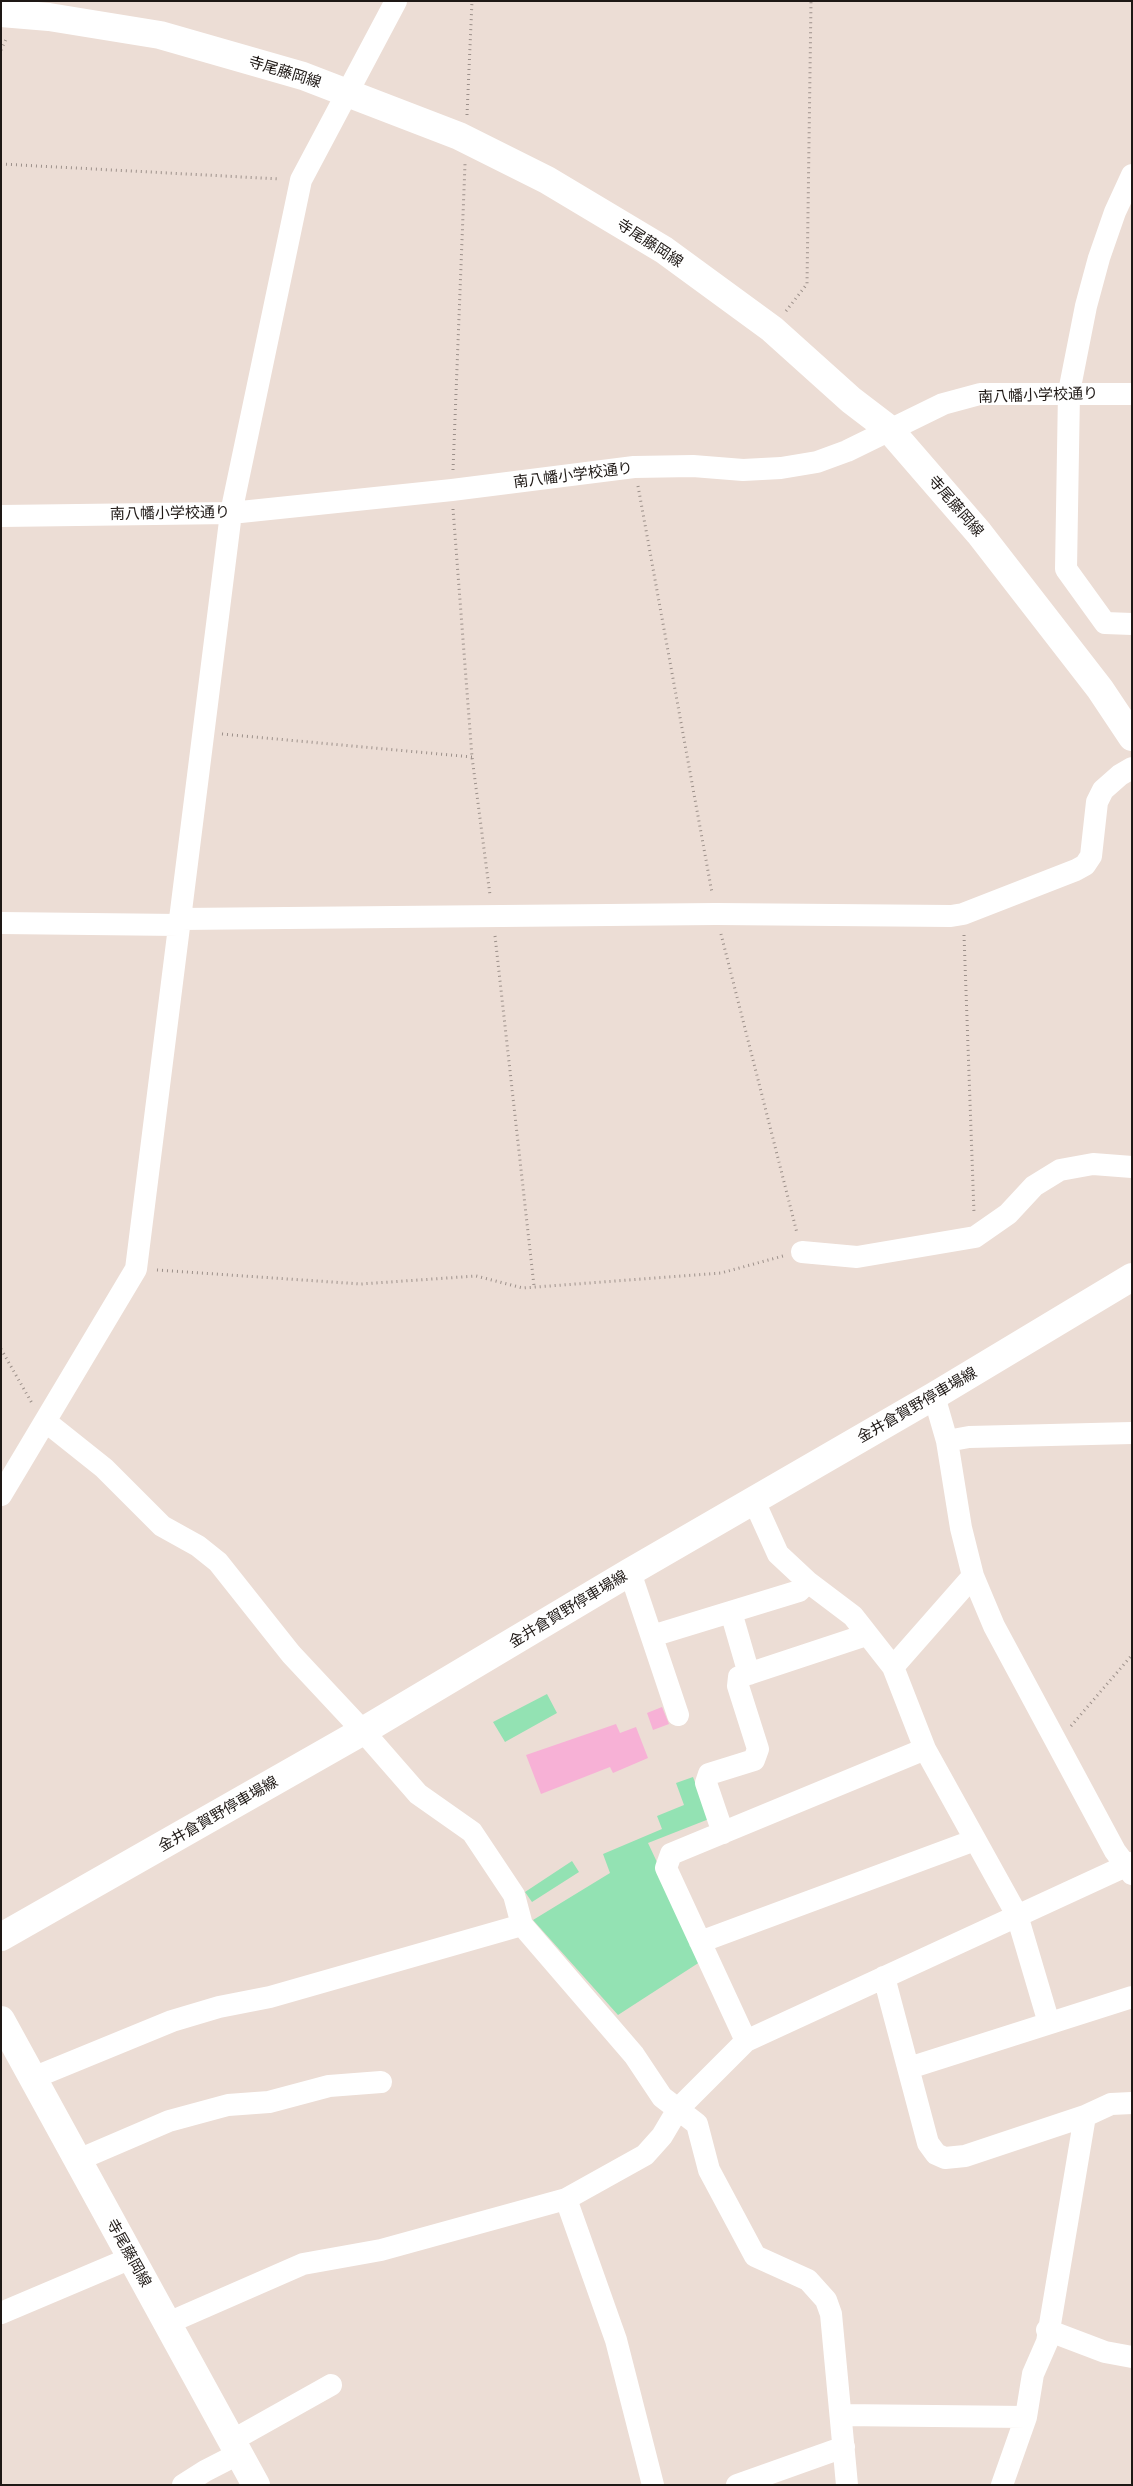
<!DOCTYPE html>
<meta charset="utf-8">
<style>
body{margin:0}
#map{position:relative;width:1133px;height:2486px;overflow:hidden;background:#ecddd5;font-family:Commissioner,sans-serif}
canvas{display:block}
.frame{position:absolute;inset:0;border:2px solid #1e1815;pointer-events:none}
</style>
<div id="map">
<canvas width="1133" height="2486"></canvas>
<div class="frame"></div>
</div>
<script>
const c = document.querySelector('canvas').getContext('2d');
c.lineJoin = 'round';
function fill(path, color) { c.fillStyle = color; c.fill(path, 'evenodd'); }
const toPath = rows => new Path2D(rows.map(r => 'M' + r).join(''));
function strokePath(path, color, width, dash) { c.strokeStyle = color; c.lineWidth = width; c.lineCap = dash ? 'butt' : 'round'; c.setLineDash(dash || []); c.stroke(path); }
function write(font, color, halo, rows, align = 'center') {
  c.font = font + ' Commissioner,"Noto Sans JP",sans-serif'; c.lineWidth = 4; c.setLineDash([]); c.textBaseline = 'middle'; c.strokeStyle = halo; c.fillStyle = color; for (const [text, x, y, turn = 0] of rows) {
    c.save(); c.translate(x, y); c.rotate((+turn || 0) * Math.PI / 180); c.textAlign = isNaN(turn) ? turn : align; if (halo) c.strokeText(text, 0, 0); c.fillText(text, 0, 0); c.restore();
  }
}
fill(toPath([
 [547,1694,557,1713,505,1742,493,1722],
 [693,1777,709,1819,648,1843,703,1960,618,2015,533,1920,610,1873,603,1854,662,1829,657,1816,684,1805,676,1783],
 [572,1861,579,1872,532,1902,525,1892]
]), '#93e2b3');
fill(toPath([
 [662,1707,669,1724,653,1730,647,1713],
 [616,1724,620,1733,636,1727,648,1758,613,1773,610,1767,541,1794,526,1755]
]), '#f7b1d6');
strokePath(toPath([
 [1,50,7,37],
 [467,115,472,1],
 [1,164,280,179],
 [786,311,807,284,811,1],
 [453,470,465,164],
 [638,486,712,893],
 [453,509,472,757,490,895],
 [222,734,472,757],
 [721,934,797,1233],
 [964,935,974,1213],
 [495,936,534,1286],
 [157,1270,361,1284,476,1276,523,1288,721,1273,783,1256],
 [1,1349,33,1405],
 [1071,1726,1132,1655]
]), '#9c908a', 3, [1, 4]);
strokePath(toPath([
 [1132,175,1115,212,1099,258,1086,306,1069,392,1066,569,1105,623,1132,624],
 [1,516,231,513,452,490,634,467,693,466,743,470,781,468,817,462,847,451,943,404,980,394,1132,394],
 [180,919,716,914,951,916,963,914,1076,870,1085,865,1091,856,1097,802,1103,790,1120,775,1132,768],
 [1,923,179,925],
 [802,1252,857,1257,975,1237,1008,1214,1034,1186,1060,1170,1093,1164,1132,1167],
 [934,1396,947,1441,961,1528,973,1576,994,1626,1115,1851,1132,1874],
 [45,1421,104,1468,162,1526,198,1546,218,1562,291,1654,363,1731,418,1794,472,1832,514,1895,522,1925,634,2055,662,2097,697,2124,709,2170,755,2256,808,2280,826,2300,831,2314,847,2485],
 [947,1441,969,1437,1132,1433],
 [1,1495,136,1269,231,513,301,180,396,1],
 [754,1501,778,1554,808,1582,853,1616,893,1667,925,1749,1017,1915,1049,2023],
 [630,1572,678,1715],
 [731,1612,749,1674],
 [652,1636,799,1591,808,1582],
 [893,1667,973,1576],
 [723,1833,706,1783,709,1774,754,1760,758,1749,738,1686,739,1677,866,1635],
 [700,1942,975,1840],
 [884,1977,928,2143,936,2154,945,2158,965,2156,1085,2116,1111,2104,1132,2103],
 [746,2041,666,1868,671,1854,925,1749],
 [909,2068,1132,1997],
 [33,2078,172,2021,219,2007,270,1997,522,1925],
 [78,2160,169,2121,228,2105,269,2102,329,2086,381,2082],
 [566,2199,616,2340,653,2485],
 [1,2313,131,2258],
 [168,2323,303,2264,381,2250,566,2199,645,2155,662,2136,678,2109,746,2041,1132,1863],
 [1047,2330,1105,2352,1132,2357],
 [842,2415,1026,2417],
 [233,2440,331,2385],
 [183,2485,205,2471,240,2453],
 [737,2485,844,2447],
 [1002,2485,1026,2417,1033,2374,1047,2342,1085,2116]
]), '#fff', 22);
strokePath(toPath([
 [1,13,49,17,160,35,303,76,459,136,547,180,664,250,772,329,851,400,889,429,979,533,1100,689,1132,737],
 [1,1937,363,1731,630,1572,934,1396,1132,1277],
 [1,2020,256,2485]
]), '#fff', 28);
write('15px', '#1e1815', '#fff', [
 ["寺尾藤岡線",285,72,17],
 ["寺尾藤岡線",650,243,33],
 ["南八幡小学校通り",1038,395,-2],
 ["南八幡小学校通り",573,475,-7],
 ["寺尾藤岡線",956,506,49],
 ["南八幡小学校通り",170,513,-1],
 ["金井倉賀野停車場線",917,1405,-30],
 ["金井倉賀野停車場線",568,1609,-31],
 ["金井倉賀野停車場線",218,1814,-30],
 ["寺尾藤岡線",129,2253,61]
]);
</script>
